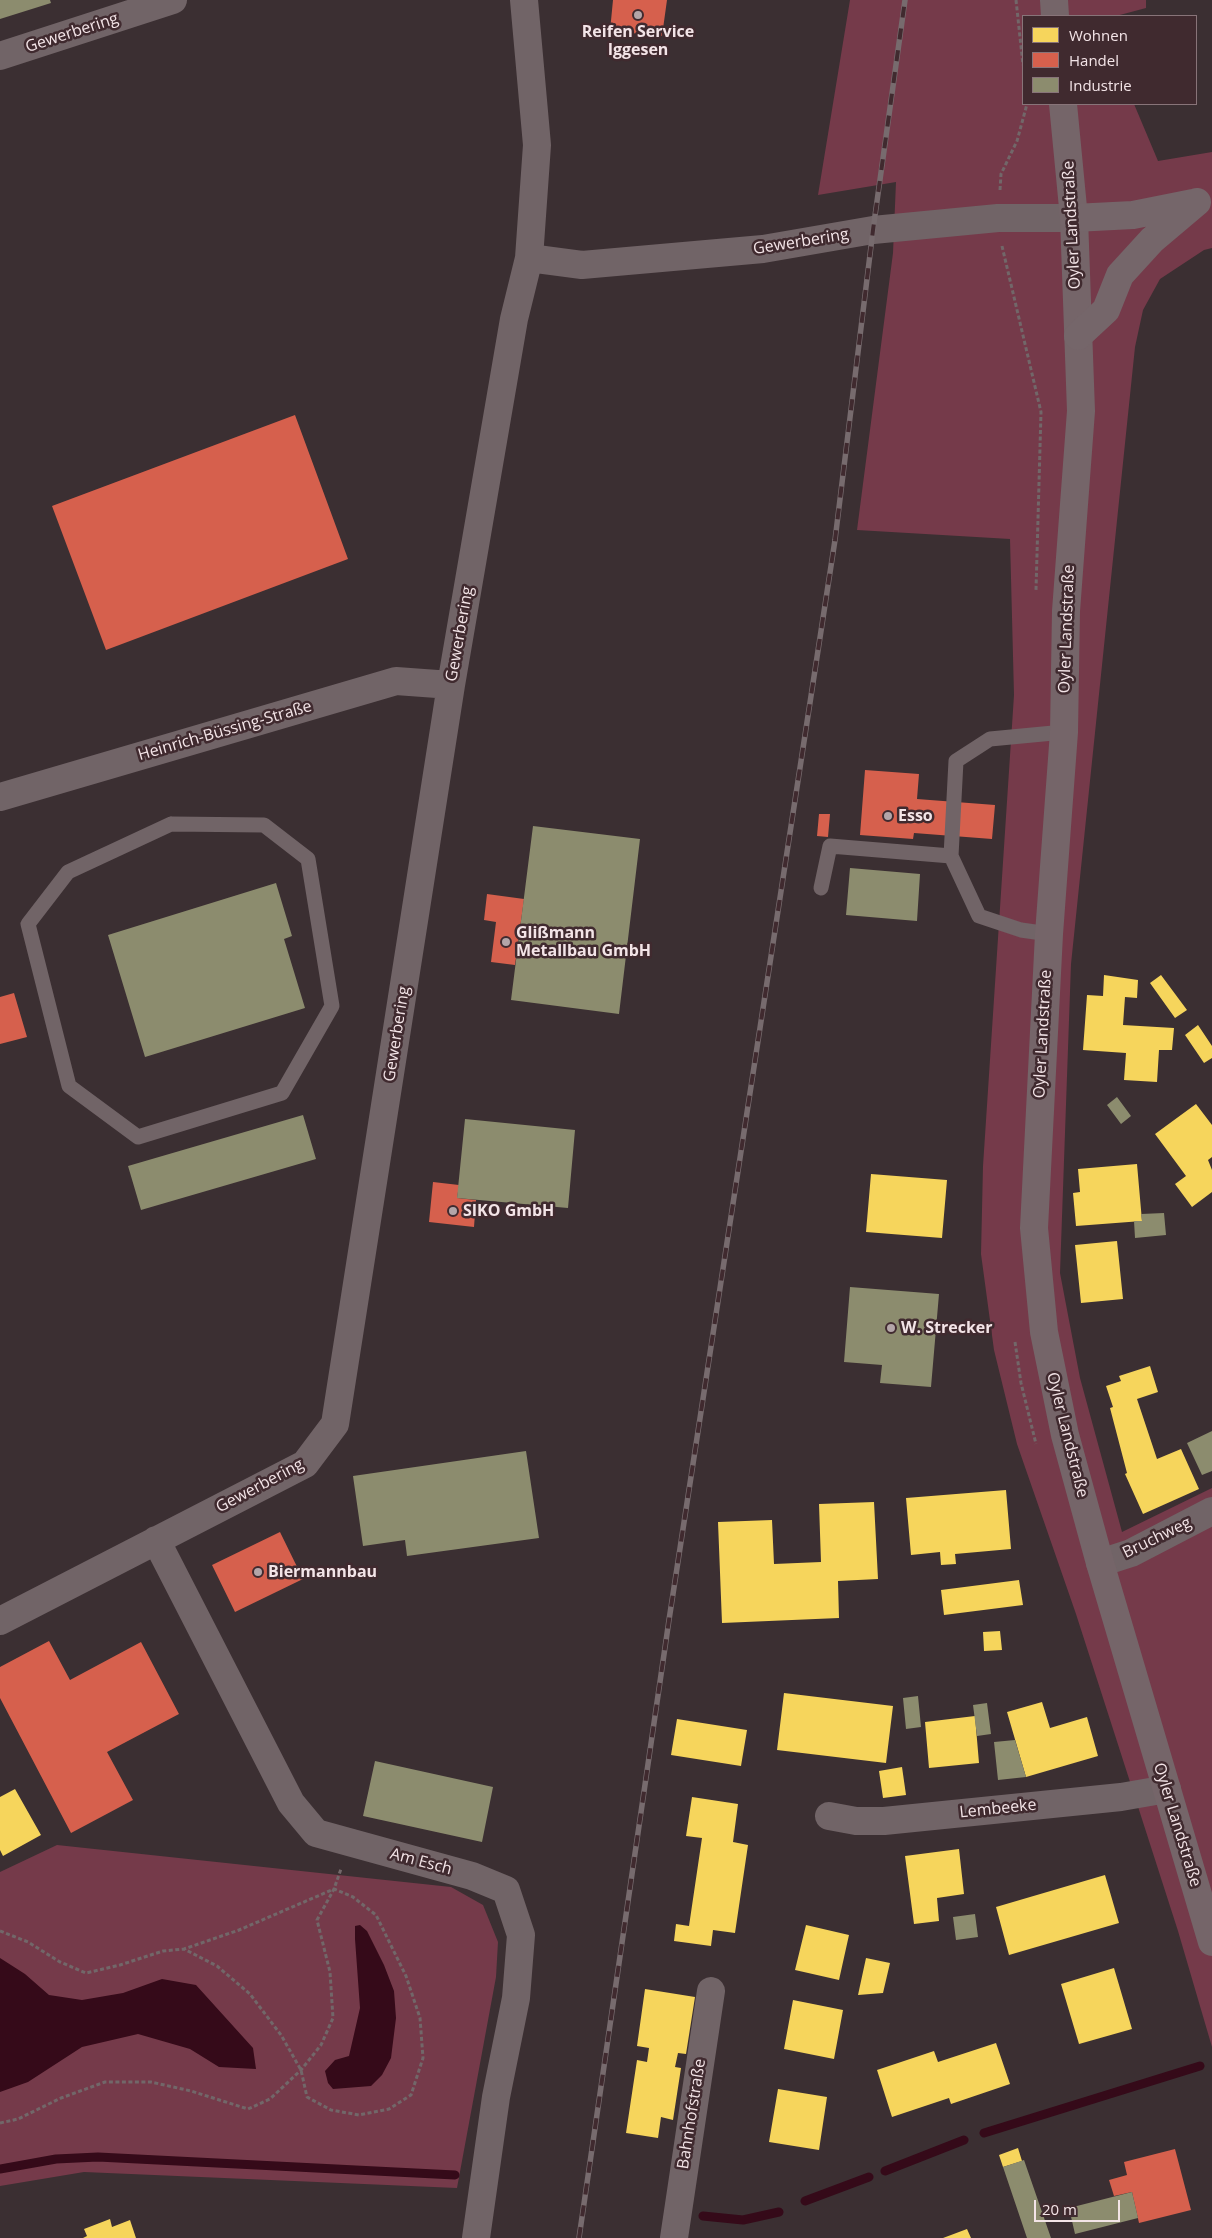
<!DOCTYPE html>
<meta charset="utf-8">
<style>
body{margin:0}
#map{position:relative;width:1212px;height:2238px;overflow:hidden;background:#3b2f32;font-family:"Open Sans",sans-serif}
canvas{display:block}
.legend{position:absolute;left:1022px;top:15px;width:175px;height:90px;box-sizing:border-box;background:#402a2f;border:1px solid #887479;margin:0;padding:6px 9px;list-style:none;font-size:15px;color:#f3e4e7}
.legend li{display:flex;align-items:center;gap:10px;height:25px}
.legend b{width:25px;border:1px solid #887479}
.scale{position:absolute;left:1034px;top:2200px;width:86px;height:22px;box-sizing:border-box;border:2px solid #f3e4e7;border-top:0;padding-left:6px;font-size:15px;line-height:18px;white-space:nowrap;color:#f3e4e7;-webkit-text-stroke:4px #402a2f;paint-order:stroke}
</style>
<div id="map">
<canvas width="1212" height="2238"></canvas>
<ul class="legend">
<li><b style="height:14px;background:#f6d55c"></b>Wohnen</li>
<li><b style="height:14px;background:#d6604d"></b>Handel</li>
<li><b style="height:14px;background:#8c8c6e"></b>Industrie</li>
</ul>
<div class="scale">20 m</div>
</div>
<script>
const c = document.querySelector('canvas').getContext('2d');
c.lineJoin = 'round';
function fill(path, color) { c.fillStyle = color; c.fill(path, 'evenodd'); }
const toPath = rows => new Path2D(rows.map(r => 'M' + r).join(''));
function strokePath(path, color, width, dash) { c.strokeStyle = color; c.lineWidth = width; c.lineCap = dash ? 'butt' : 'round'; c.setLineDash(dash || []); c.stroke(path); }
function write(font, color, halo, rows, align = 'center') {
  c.font = font + ' "Open Sans",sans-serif'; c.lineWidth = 5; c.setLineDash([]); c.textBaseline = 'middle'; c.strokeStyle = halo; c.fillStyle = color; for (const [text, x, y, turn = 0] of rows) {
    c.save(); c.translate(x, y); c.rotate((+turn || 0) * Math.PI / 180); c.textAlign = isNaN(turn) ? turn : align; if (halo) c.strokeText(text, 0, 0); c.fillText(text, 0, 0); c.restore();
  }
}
fill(toPath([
 [850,0,1146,0,1146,8,1116,16,1023,16,1023,104,1134,104,1158,161,1212,152,1212,248,1204,250,1160,279,1143,310,1135,347,1071,964,1060,1273,1080,1378,1122,1532,1212,1488,1212,2047,1178,1931,1076,1614,1017,1444,994,1350,981,1254,983,1166,1014,695,1010,539,857,530,893,253,896,182,818,195],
 [57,1845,451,1887,483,1905,498,1942,496,1977,457,2188,84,2172,0,2186,0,1872]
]), '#753a4a');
fill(toPath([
 [360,1925,367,1931,384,1965,394,1991,396,2018,391,2058,382,2075,371,2086,333,2089,328,2083,325,2071,335,2060,349,2056,360,2008,355,1939,355,1926],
 [0,1958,25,1974,49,1995,82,2000,123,1993,162,1979,196,1985,253,2048,256,2069,219,2067,190,2049,138,2034,82,2047,28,2082,0,2092]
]), '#350a19');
fill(toPath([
 [1104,975,1138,980,1137,998,1125,997,1123,1025,1174,1028,1172,1050,1159,1050,1157,1082,1124,1080,1126,1053,1083,1050,1087,995,1103,996],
 [1161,975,1187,1010,1175,1018,1150,983],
 [1198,1025,1212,1046,1212,1058,1204,1063,1185,1035],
 [1196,1104,1212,1125,1212,1157,1208,1160,1212,1170,1212,1192,1192,1207,1175,1184,1186,1176,1155,1134],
 [1137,1164,1142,1221,1076,1226,1073,1193,1080,1192,1078,1169],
 [871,1174,947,1180,942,1238,866,1232],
 [1117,1241,1123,1299,1081,1303,1075,1245],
 [1150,1366,1158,1392,1137,1399,1157,1459,1181,1449,1199,1489,1143,1514,1125,1474,1127,1473,1110,1408,1113,1407,1106,1386,1121,1381,1119,1376],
 [1006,1490,1011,1549,955,1554,956,1564,941,1565,940,1552,911,1555,906,1498],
 [874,1502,878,1579,838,1581,839,1618,722,1623,718,1522,772,1520,774,1564,821,1562,819,1504],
 [1019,1580,1023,1605,944,1615,941,1590],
 [1000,1631,1002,1650,984,1651,983,1632],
 [784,1693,893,1706,886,1763,777,1750],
 [1042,1702,1050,1728,1087,1717,1098,1756,1026,1777,1007,1712],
 [975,1716,979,1763,929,1768,925,1722],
 [677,1719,747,1730,741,1766,671,1755],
 [902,1767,906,1795,883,1798,879,1771],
 [15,1789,41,1835,3,1856,0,1850,0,1797],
 [692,1797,738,1804,733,1842,748,1845,735,1933,713,1930,711,1946,674,1941,676,1924,689,1926,702,1838,686,1836],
 [959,1849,964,1894,937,1898,939,1921,914,1924,905,1856],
 [1105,1875,1119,1923,1009,1955,996,1907],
 [806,1925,849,1935,839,1980,795,1970],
 [866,1958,890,1963,883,1993,858,1995],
 [1114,1968,1132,2029,1079,2044,1061,1984],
 [645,1989,695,1997,686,2054,678,2053,675,2067,681,2068,673,2120,661,2117,658,2138,626,2133,637,2060,647,2062,649,2048,637,2046],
 [793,2000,843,2010,834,2059,784,2049],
 [996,2043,1010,2084,951,2104,949,2098,892,2117,877,2070,934,2051,938,2062],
 [778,2089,827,2097,819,2150,769,2142],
 [1018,2148,1022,2161,1003,2167,999,2155],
 [110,2219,112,2227,130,2220,136,2238,83,2238,87,2236,84,2229],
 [967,2229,971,2238,943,2238]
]), '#f6d55c');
fill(toPath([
 [613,0,667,0,662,36,610,31],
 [295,415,348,559,106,650,52,506],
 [865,770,919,774,917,799,995,805,992,839,914,833,913,839,860,835],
 [819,814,830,814,828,837,817,836],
 [487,894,524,899,515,965,491,962,496,922,484,920],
 [14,993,27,1037,0,1044,0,997],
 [433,1182,459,1185,457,1198,476,1200,474,1227,429,1222],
 [280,1532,303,1579,235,1612,212,1565],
 [49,1641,70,1680,141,1642,179,1714,107,1752,133,1800,71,1833,0,1698,0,1667],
 [1175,2149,1191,2210,1139,2223,1132,2192,1114,2196,1109,2180,1127,2175,1124,2162]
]), '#d6604d');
fill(toPath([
 [0,0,50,0,51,3,0,19],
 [533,826,640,839,619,1014,511,1000],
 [850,868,920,874,917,921,846,915],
 [276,883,292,936,284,939,305,1008,145,1057,108,935],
 [1117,1097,1131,1116,1121,1124,1107,1105],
 [303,1115,316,1159,141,1210,128,1166],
 [465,1119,575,1130,568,1208,457,1198],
 [1164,1213,1166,1235,1135,1238,1134,1221,1142,1221,1141,1214],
 [850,1287,939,1294,931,1387,880,1383,882,1365,844,1362],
 [1212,1431,1212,1471,1202,1475,1187,1443],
 [526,1451,539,1538,407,1556,405,1540,363,1546,353,1476],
 [918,1696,921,1727,906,1729,903,1698],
 [987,1703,991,1734,977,1736,973,1705],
 [1015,1740,1026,1777,998,1780,994,1742],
 [375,1761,493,1787,482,1842,363,1816],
 [975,1914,978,1937,956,1940,953,1917],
 [1024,2160,1051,2238,1027,2238,1003,2167],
 [1132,2192,1138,2218,1075,2234,1069,2208]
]), '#8c8c6e');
strokePath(toPath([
 [984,2133,1200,2066],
 [0,2169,56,2159,98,2157,455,2175],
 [885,2171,964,2140],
 [805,2201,869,2177],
 [703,2216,743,2220,779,2212]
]), '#350a19', 9);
strokePath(toPath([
 [1016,0,1023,65],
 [1000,190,1001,174,1017,141,1027,104],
 [1002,246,1041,412,1036,590],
 [1015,1342,1021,1383,1036,1444],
 [0,1931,28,1942,60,1962,86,1973,120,1965,163,1951,184,1949,217,1966,250,1994,281,2035,301,2070,307,2097,331,2110,359,2115,389,2109,411,2095,423,2058,420,2018,406,1976,376,1915,353,1897,334,1889,239,1930,184,1949],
 [0,2123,18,2119,61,2098,105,2082,151,2082,191,2091,248,2109,270,2099,301,2070,321,2045,333,2018,330,1972,317,1920,334,1889,341,1869]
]), '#726769', 3, [4, 2.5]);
strokePath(toPath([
 [171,824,264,825,308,859,332,1006,282,1093,138,1137,69,1086,28,924,68,872,171,824],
 [821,888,830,846,951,856],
 [1049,934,1021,930,979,916,951,856,956,761,990,739,1064,732]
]), '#716467', 15);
strokePath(toPath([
 [0,56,173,0],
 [529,258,582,265,763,249,873,230,998,218,1074,218],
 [0,797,396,681,451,685],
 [156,1540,291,1803,316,1833,472,1876,506,1890,521,1935,516,1998,496,2097,476,2238],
 [1100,1563,1131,1553,1212,1511],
 [0,1621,305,1464,335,1424,451,685,514,319,529,258,537,145,524,0],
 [829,1816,856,1821,884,1821,1121,1797,1167,1789],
 [674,2238,711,1991]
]), '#716467', 28);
strokePath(toPath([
 [1054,0,1055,16],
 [1063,104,1074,218,1081,411,1066,611,1064,732,1049,934,1034,1228,1044,1332,1065,1435,1100,1563,1212,1942]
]), '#756569', 28);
strokePath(toPath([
 [1074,218,1133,215,1193,203],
 [1078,336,1106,310,1120,275,1152,240,1197,202]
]), '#75666a', 28);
const rail = toPath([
 [579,2238,669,1620,835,540,873,230,905,0]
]);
strokePath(rail, '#776b6e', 5.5);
strokePath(rail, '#402a2f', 4, [11]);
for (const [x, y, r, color] of [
 [638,15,5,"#b3a5a8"],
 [888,816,5,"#b3a5a8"],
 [506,942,5,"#b3a5a8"],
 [453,1211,5,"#b3a5a8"],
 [891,1328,5,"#b3a5a8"],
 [258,1572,5,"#b3a5a8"]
]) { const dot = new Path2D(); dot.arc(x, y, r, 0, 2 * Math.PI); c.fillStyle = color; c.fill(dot); strokePath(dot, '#402a2f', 2); }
write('bold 16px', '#f3e4e7', '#402a2f', [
 ["Reifen Service",638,32,"center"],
 ["Iggesen",638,50,"center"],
 ["Esso",898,816],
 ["Glißmann",516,933],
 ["Metallbau GmbH",516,951],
 ["SIKO GmbH",463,1211],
 ["W. Strecker",901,1328],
 ["Biermannbau",268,1572]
], 'left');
write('16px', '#f3e4e7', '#402a2f', [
 ["Gewerbering",72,33,-18],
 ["Oyler Landstraße",1072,225,-93],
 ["Gewerbering",801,242,-9],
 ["Oyler Landstraße",1067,629,-88],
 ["Gewerbering",460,634,-80],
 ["Heinrich-Büssing-Straße",225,731,-16],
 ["Gewerbering",397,1034,-81],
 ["Oyler Landstraße",1043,1034,-87],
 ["Oyler Landstraße",1067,1435,76],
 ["Gewerbering",260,1486,-28],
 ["Bruchweg",1157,1538,-26],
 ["Lembeeke",998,1809,-6],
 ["Oyler Landstraße",1177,1825,73],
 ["Am Esch",421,1862,15],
 ["Bahnhofstraße",692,2114,-81]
]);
</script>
